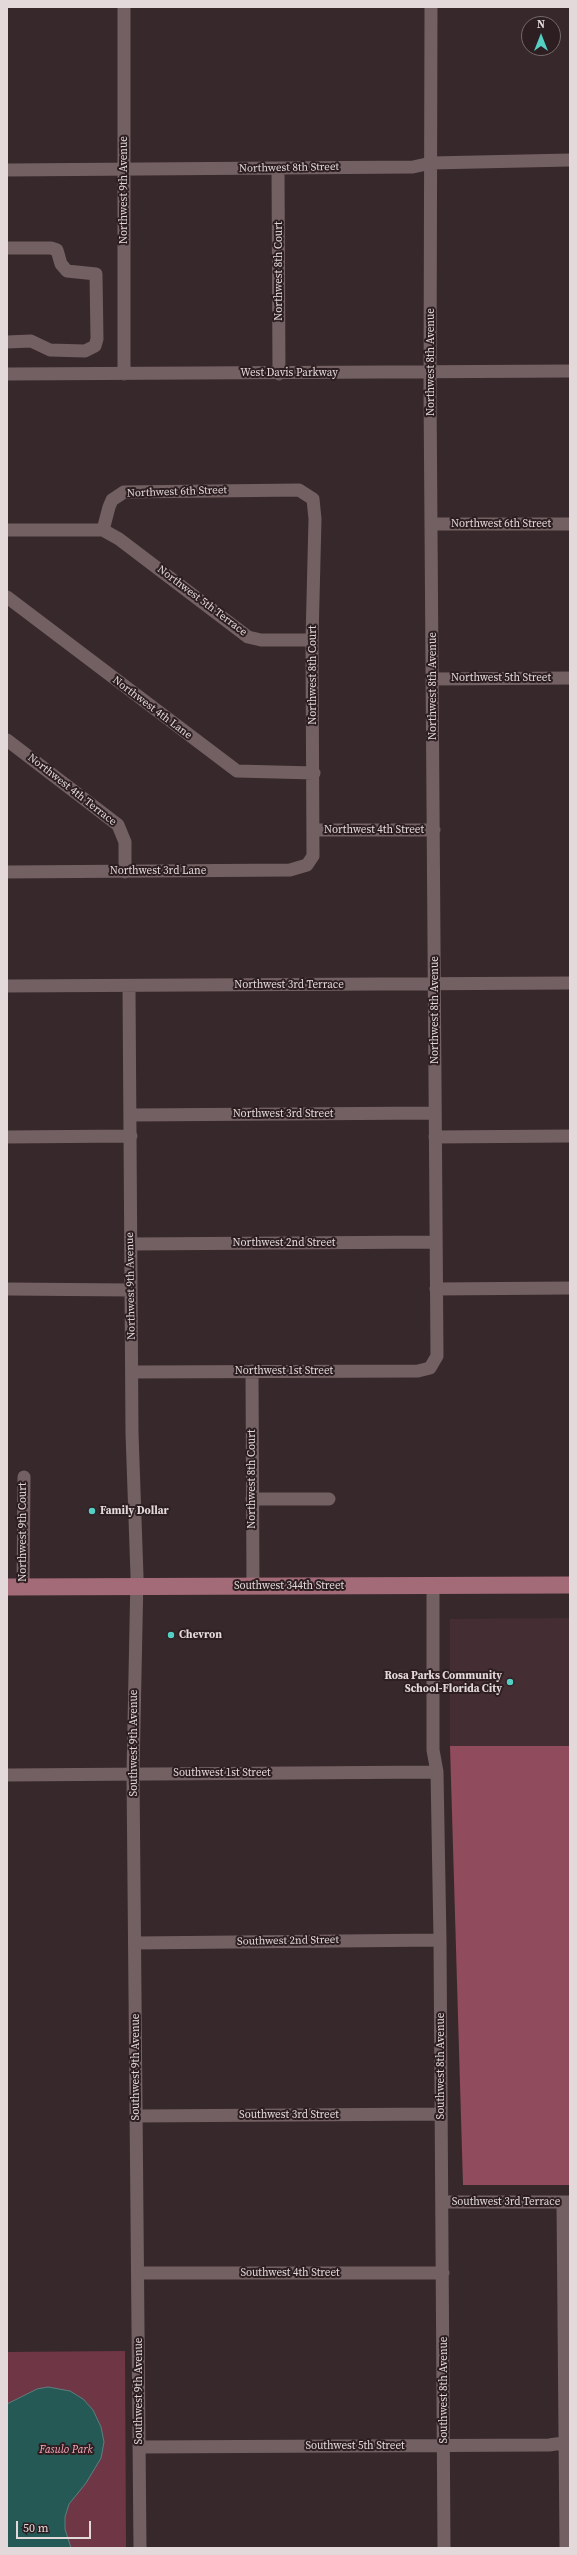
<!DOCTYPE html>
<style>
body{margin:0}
#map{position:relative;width:577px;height:2555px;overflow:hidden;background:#37282b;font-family:"Source Serif 4",serif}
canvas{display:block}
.frame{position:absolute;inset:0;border:8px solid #e3d9da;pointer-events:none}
.north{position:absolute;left:521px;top:16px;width:40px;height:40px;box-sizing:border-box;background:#2d1e21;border:1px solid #76696b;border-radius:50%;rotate:0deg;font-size:11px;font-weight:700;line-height:16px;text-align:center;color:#e3d9da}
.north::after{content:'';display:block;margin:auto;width:14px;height:18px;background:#55cec4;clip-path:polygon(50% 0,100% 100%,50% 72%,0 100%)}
.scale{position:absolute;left:16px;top:2521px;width:75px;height:18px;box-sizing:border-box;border:2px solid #e3d9da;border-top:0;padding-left:5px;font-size:12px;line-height:14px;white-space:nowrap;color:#e3d9da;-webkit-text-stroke:3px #2d1e21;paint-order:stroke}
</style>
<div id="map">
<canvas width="577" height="2555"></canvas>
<div class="frame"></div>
<div class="north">N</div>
<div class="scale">50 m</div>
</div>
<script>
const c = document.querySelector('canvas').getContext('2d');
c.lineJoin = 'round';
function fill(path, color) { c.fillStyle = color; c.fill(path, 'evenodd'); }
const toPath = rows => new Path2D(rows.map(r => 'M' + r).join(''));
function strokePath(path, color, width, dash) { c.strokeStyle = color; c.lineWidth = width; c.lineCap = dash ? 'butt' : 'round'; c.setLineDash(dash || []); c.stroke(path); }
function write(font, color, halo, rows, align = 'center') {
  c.font = font + ' "Source Serif 4",serif'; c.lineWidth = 4; c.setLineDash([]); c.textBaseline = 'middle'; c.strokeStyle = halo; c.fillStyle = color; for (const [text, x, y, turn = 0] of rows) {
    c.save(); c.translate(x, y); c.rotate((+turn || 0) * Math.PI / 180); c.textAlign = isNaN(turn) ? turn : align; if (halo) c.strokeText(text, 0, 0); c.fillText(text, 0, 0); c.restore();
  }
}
fill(toPath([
 [570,1618,570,1746,450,1746,450,1619]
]), '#452e33');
fill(toPath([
 [125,2351,126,2548,7,2548,7,2352]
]), '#6f3745');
fill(toPath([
 [450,1746,570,1746,570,2185,463,2185]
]), '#904b5c');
const water = toPath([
 [48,2387,70,2391,83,2399,93,2410,101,2427,104,2442,101,2458,86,2483,69,2504,65,2517,65,2529,71,2548,7,2548,7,2404,37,2389,48,2387]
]);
fill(water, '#245955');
strokePath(water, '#5d7f7d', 1);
strokePath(toPath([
 [124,7,124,374],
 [278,169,279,374],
 [7,170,413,167,431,163,570,160],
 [7,248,51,248,57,250,61,264,67,271,96,274,97,339,95,346,85,351,50,350,31,341,7,342],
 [7,374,570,371],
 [432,524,570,524],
 [7,530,103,530,119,539,248,637,261,640,312,640],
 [7,597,237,771,314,773],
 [433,679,570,678],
 [7,740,118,825,125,842,125,872],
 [315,830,434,830],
 [7,872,290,870,307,865,313,856,312,640,315,519,313,499,299,490,124,492,112,500,109,507,103,530],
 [7,986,570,983],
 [129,986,132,1433,137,1576,133,1774,140,2548],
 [131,1115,435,1113],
 [7,1137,131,1136],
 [435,1137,570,1136],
 [131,1244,436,1242],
 [7,1289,131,1290],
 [436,1289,570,1288],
 [252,1371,253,1587],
 [132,1372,418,1371,430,1368,437,1356,430,389,431,7],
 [252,1499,329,1499],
 [433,1585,433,1750,437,1772,440,1940,444,2548],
 [23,1587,24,1477],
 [7,1775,437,1772],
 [135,1943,440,1940],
 [137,2116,441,2114],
 [442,2202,570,2202],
 [563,2202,566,2548],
 [138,2273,443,2273],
 [139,2447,549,2445,570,2442]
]), '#726063', 13);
strokePath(toPath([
 [7,1587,570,1585]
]), '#a36a77', 17);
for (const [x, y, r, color] of [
 [92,1511,4,"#55cec4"],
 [171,1635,4,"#55cec4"],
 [510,1682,4,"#55cec4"]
]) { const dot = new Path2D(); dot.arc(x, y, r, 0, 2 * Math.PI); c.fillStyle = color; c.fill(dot); strokePath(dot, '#2d1e21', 1.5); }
write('11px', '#e3d9da', '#2d1e21', [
 ["Northwest 8th Street",289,168,-1],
 ["Northwest 9th Avenue",124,190,-90],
 ["Northwest 8th Court",279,271,-90],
 ["Northwest 8th Avenue",431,362,-90],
 ["West Davis Parkway",289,373],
 ["Northwest 6th Street",177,492,-2],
 ["Northwest 6th Street",501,524],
 ["Northwest 5th Terrace",202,601,37],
 ["Northwest 8th Court",313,675,-90],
 ["Northwest 5th Street",501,678],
 ["Northwest 8th Avenue",433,686,-90],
 ["Northwest 4th Lane",152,708,37],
 ["Northwest 4th Terrace",72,790,38],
 ["Northwest 4th Street",374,830],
 ["Northwest 3rd Lane",158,871],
 ["Northwest 3rd Terrace",289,985],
 ["Northwest 8th Avenue",435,1010,-90],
 ["Northwest 3rd Street",283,1114],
 ["Northwest 2nd Street",284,1243],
 ["Northwest 9th Avenue",131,1286,-91],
 ["Northwest 1st Street",284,1371],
 ["Northwest 8th Court",252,1479,-90],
 ["Northwest 9th Court",23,1532,-90],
 ["Southwest 344th Street",289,1586],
 ["Southwest 9th Avenue",134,1743,-90],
 ["Southwest 1st Street",222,1773],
 ["Southwest 2nd Street",288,1941,-1],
 ["Southwest 8th Avenue",441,2066,-90],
 ["Southwest 9th Avenue",136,2067,-90],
 ["Southwest 3rd Street",289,2115],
 ["Southwest 3rd Terrace",506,2202],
 ["Southwest 4th Street",290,2273],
 ["Southwest 8th Avenue",444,2390,-90],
 ["Southwest 9th Avenue",139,2391,-90],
 ["Southwest 5th Street",355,2446]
]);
write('bold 11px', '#e3d9da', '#2d1e21', [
 ["Family Dollar",100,1511],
 ["Chevron",179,1635],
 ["Rosa Parks Community",502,1676,"right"],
 ["School-Florida City",502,1689,"right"]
], 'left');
write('italic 11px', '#fdaabc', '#2d1e21', [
 ["Fasulo Park",66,2450]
]);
</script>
